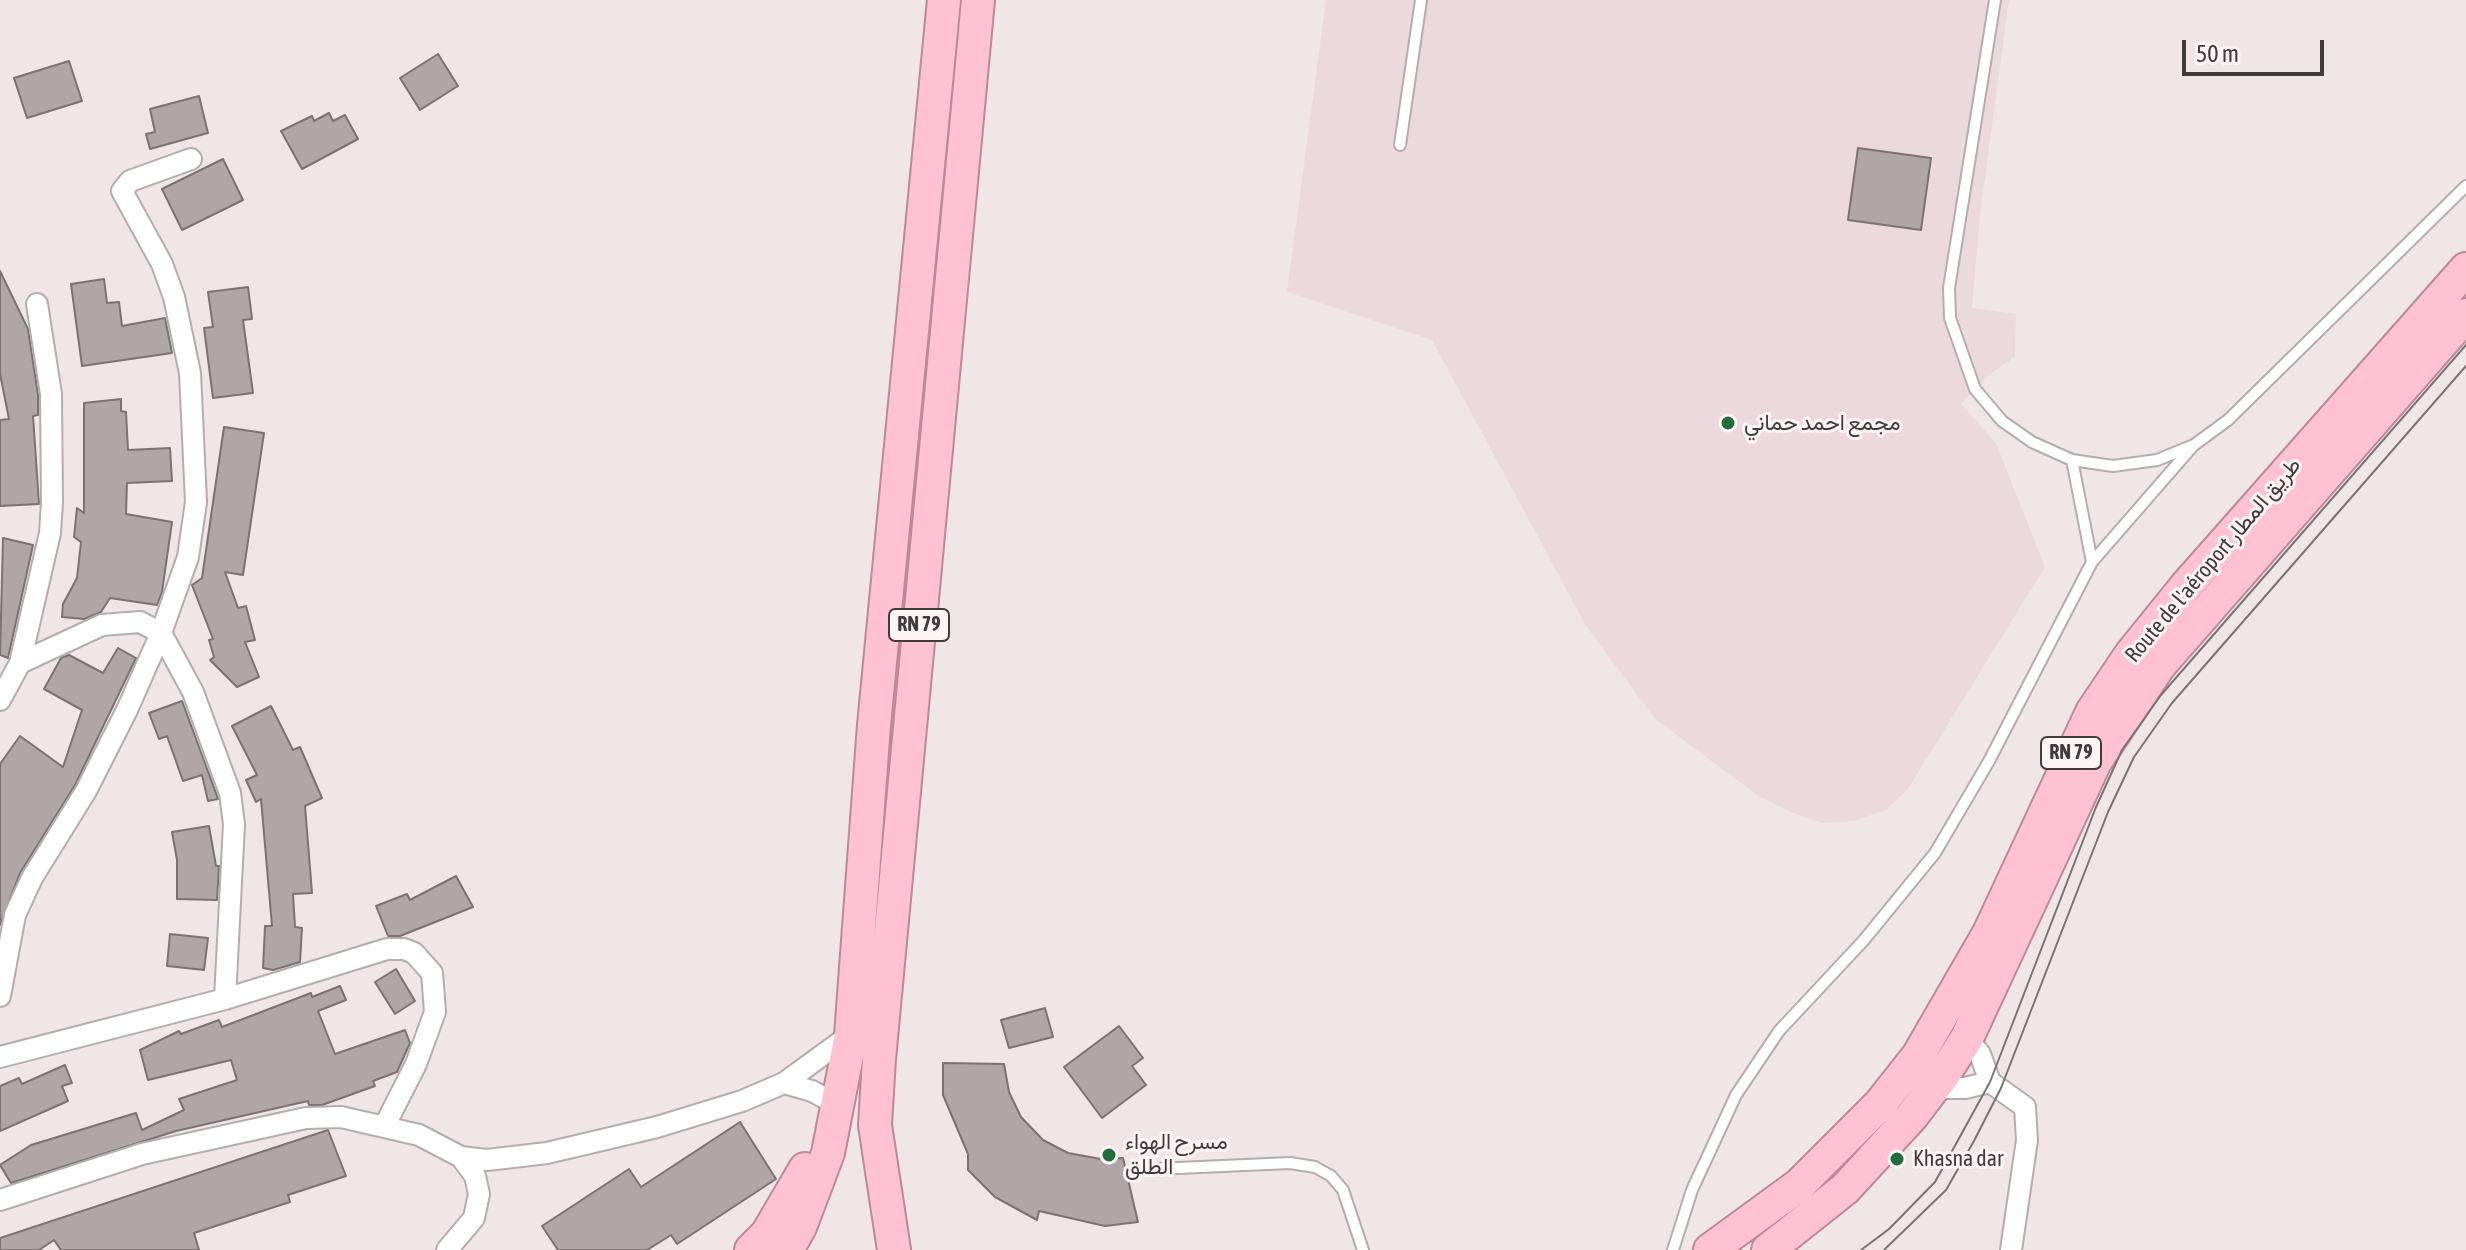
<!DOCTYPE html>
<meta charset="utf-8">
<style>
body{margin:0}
#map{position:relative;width:2466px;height:1250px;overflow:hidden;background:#f0e6e8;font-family:"Asap Condensed",sans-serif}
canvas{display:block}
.scale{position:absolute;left:2182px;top:40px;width:142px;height:36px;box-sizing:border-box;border:4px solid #403c3d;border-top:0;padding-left:10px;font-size:24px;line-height:28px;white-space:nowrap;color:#403c3d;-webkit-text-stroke:6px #fef3f5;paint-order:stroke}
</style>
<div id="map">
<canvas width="2466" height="1250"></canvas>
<div class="scale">50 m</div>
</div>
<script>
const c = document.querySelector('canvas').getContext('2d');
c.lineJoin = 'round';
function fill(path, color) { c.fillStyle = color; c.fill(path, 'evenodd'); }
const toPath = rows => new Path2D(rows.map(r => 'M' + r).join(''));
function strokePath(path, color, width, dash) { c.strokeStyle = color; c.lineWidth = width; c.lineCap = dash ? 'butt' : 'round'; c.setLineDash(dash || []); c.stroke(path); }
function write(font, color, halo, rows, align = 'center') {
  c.font = font + ' "Asap Condensed",Vazirmatn,sans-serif'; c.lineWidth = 6; c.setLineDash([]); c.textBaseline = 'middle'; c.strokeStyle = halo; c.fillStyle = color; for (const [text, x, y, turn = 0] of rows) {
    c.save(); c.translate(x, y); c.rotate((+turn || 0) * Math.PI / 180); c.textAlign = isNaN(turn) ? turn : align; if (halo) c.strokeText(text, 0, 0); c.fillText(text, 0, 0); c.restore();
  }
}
fill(toPath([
 [1326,0,2009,0,1980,215,1972,308,2016,314,2015,357,1991,373,1961,404,1996,443,2045,567,1908,789,1886,810,1854,821,1822,823,1795,814,1757,795,1655,719,1586,626,1432,340,1287,292]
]), '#ecd9de');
const building = toPath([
 [438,54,458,86,420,110,400,78,438,54],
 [69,61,82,101,27,118,14,78,69,61],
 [199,96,208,133,150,149,146,134,155,132,150,109,199,96],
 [329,113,333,121,345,115,358,139,302,169,281,131,312,116,314,121,329,113],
 [1858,148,1931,158,1921,230,1848,220,1858,148],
 [223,159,243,200,182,230,162,189,223,159],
 [0,271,28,329,38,395,38,415,33,416,39,504,0,506,0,420,9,419,0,374,0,271],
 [104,279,107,303,119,302,122,326,165,318,172,353,82,366,71,284,104,279],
 [248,287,252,319,243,320,253,393,213,398,204,328,213,327,208,292,248,287],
 [121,399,121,411,126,412,128,450,170,448,172,481,127,483,126,514,172,522,162,592,157,605,110,598,101,612,84,619,62,617,63,604,77,578,81,542,74,537,77,508,84,513,84,403,121,399],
 [224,427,264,433,243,575,225,572,238,608,246,606,255,640,245,642,259,677,237,687,210,660,214,657,209,640,213,639,192,585,202,578,224,427],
 [3,538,33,545,8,658,0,655,3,538],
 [118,648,136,658,75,785,20,873,0,925,0,764,20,736,63,767,82,710,44,689,61,658,69,655,103,673,118,648],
 [182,701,217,796,218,799,208,801,202,775,183,781,167,736,159,739,149,713,182,701],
 [271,706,293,750,300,747,322,798,305,806,312,893,293,894,295,927,302,928,300,962,273,970,263,968,265,926,272,926,261,799,256,802,246,780,257,775,232,726,271,706],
 [209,826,216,866,219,866,217,900,177,899,177,860,172,832,209,826],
 [456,876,473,907,400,936,388,936,376,906,407,894,410,900,456,876],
 [170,934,208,938,204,970,167,966,170,934],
 [396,969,415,1001,395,1014,375,982,396,969],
 [340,986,346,1000,318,1011,335,1054,405,1030,410,1043,397,1072,373,1081,375,1086,322,1105,309,1105,308,1101,176,1131,11,1183,0,1165,31,1145,136,1113,142,1130,184,1110,179,1099,237,1080,231,1060,148,1080,140,1050,179,1031,181,1034,219,1020,222,1027,311,993,312,997,340,986],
 [1045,1008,1053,1037,1009,1048,1001,1020,1045,1008],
 [1119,1026,1143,1058,1132,1066,1146,1085,1102,1118,1064,1067,1119,1026],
 [943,1063,1004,1064,1009,1092,1021,1117,1043,1140,1068,1153,1101,1159,1123,1158,1138,1222,1105,1226,1039,1211,1037,1220,995,1197,968,1170,968,1154,943,1095,943,1063],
 [65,1065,72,1083,62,1086,68,1101,0,1131,0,1086,19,1078,22,1084,65,1065],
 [740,1122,776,1179,677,1244,671,1235,647,1250,558,1250,542,1226,629,1169,641,1187,740,1122],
 [328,1130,346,1176,288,1195,290,1202,194,1233,199,1250,61,1250,54,1240,39,1250,0,1250,0,1238,328,1130]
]);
fill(building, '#b0a6a8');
strokePath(building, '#7b7274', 2);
const service = toPath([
 [1995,0,1949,288,1950,318,1975,389,2002,421,2032,442,2072,460,2113,466,2157,460,2194,445,2228,420,2466,186],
 [1400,145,1421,0],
 [2072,460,2092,562],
 [1156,1169,1290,1163,1315,1167,1331,1176,1343,1190,1363,1250],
 [1673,1250,1692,1190,1736,1095,1779,1031,1864,940,1935,853,1989,761,2092,562,2193,446]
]);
const minor = toPath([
 [20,663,50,533,52,502,51,394,37,304],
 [0,700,20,663,102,625,140,622,161,633,193,692,230,793,234,824,225,999],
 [0,996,15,915,32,878,86,791,127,710,161,633,188,557,196,502,190,373,174,297,162,264,122,191,130,181,191,159],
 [1967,1038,1980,1054,1990,1082],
 [0,1057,225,999,387,949,404,949,414,953,432,973,435,1012,416,1064,385,1125],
 [784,1083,812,1091,838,1105],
 [1933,1088,1965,1088,1990,1082,2025,1107,2027,1140,2011,1250],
 [461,1157,487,1160,547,1153,657,1127,742,1101,784,1083,850,1035],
 [0,1200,142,1154,306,1118,341,1117,419,1135,461,1157,475,1176,479,1194,474,1218,447,1250]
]);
const trunk = toPath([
 [751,1250,767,1234,805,1169],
 [787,1250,800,1227,828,1153,851,1035,874,725,944,0],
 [894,1250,875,1125,879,1059,978,0],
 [1710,1250,1799,1185,1880,1104,1918,1056,1989,933,2092,712,2131,654,2186,586,2466,269],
 [1768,1250,1845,1189,1912,1116,1944,1074,1967,1038,2095,762,2159,666,2466,315]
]);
strokePath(service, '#b6acae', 14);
strokePath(minor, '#b6acae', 24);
strokePath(trunk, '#bc8996', 36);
strokePath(service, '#fff', 10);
strokePath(minor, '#fff', 20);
strokePath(trunk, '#ffc2d2', 32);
strokePath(toPath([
 [1861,1250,1889,1229,1935,1182,1990,1082,2096,807,2122,750,2161,695,2466,345],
 [1884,1250,1946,1190,1974,1141,2001,1088,2108,812,2134,757,2172,703,2466,366]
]), '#797374', 2);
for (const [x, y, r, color] of [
 [1728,423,8,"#206e3d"],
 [1109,1155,8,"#206e3d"],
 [1897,1159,8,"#206e3d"]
]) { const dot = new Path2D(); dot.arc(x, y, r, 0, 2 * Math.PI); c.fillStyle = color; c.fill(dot); strokePath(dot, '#fef3f5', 3); }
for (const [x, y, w] of [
 [919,625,60],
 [2071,753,60]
]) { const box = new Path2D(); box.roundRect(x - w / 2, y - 16, w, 32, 6); c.fillStyle = '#fef3f5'; c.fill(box); strokePath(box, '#403c3d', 2); }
write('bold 20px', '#403c3d', null, [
 ["RN 79",919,625],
 ["RN 79",2071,753]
]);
write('22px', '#403c3d', '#fef3f5', [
 ["مجمع احمد حماني",1744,423],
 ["مسرح الهواء",1125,1142],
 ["الطلق",1125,1167],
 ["Khasna dar",1913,1159]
], 'left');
write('22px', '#403c3d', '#fef3f5', [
 ["Route de l'aéroport طريق المطار",2213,560,-50]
]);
</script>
